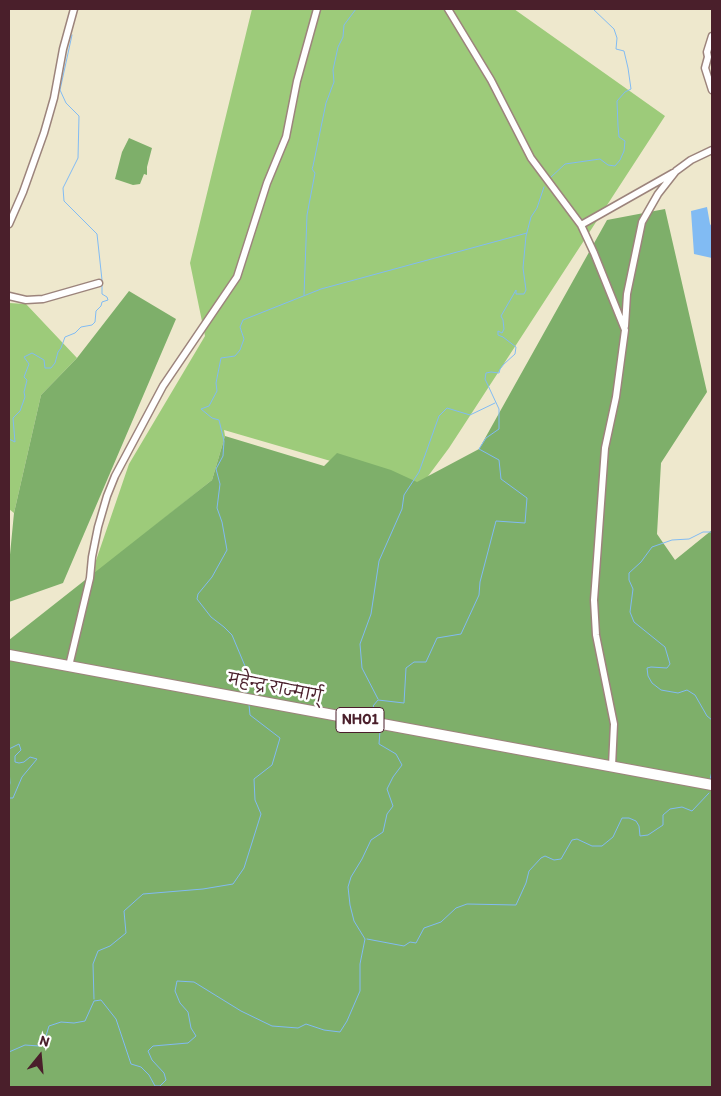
<!DOCTYPE html>
<meta charset="utf-8">
<style>
body{margin:0}
#map{position:relative;width:721px;height:1096px;overflow:hidden;background:#eee8cd;font-family:Itim,sans-serif}
canvas{display:block}
.frame{position:absolute;inset:0;border:10px solid #4a1f2b;pointer-events:none}
.north{position:absolute;left:15px;top:1031px;width:50px;height:50px;-webkit-text-stroke:4px #fff;paint-order:stroke;rotate:17deg;font-size:14px;font-weight:700;line-height:20px;text-align:center;color:#4a1f2b}
.north::after{content:'';display:block;margin:auto;width:18px;height:22px;background:#4a1f2b;clip-path:polygon(50% 0,100% 100%,50% 72%,0 100%)}
</style>
<div id="map">
<canvas width="721" height="1096"></canvas>
<div class="frame"></div>
<div class="north">N</div>
</div>
<script>
const c = document.querySelector('canvas').getContext('2d');
c.lineJoin = 'round';
function fill(path, color) { c.fillStyle = color; c.fill(path, 'evenodd'); }
const toPath = rows => new Path2D(rows.map(r => 'M' + r).join(''));
function strokePath(path, color, width, dash) { c.strokeStyle = color; c.lineWidth = width; c.lineCap = dash ? 'butt' : 'round'; c.setLineDash(dash || []); c.stroke(path); }
function write(font, color, halo, rows, align = 'center') {
  c.font = font + ' Itim,"Playpen Sans Deva",sans-serif'; c.lineWidth = 5; c.setLineDash([]); c.textBaseline = 'middle'; c.strokeStyle = halo; c.fillStyle = color; for (const [text, x, y, turn = 0] of rows) {
    c.save(); c.translate(x, y); c.rotate((+turn || 0) * Math.PI / 180); c.textAlign = isNaN(turn) ? turn : align; if (halo) c.strokeText(text, 0, 0); c.fillText(text, 0, 0); c.restore();
  }
}
fill(toPath([
 [252,9,514,9,665,116,449,448,420,487,224,430,225,436,212,480,90,578,129,464,205,336,190,263],
 [9,303,26,304,77,358,41,395,14,513,9,509]
]), '#9dcb7a');
fill(toPath([
 [129,138,152,148,147,167,147,175,144,174,140,184,133,185,115,179,122,152],
 [665,209,707,392,661,463,657,534,675,560,712,530,712,1087,9,1087,9,640,212,480,225,436,324,466,337,453,391,470,417,482,479,449,607,220],
 [129,291,176,319,63,583,9,602,9,565,14,513,41,395,77,358]
]), '#7eaf6a');
fill(toPath([
 [707,207,710,224,712,227,712,258,694,254,691,211]
]), '#81bbf3');
strokePath(toPath([
 [550,178,565,164,600,159,608,165,615,166,620,160,624,151,625,141,619,137,618,126,617,101,625,92,631,89,628,68,624,51,616,49,617,38,614,29,593,9],
 [304,295,307,215,315,173,312,169,313,166,326,103,334,82,333,70,338,47,343,37,344,25,356,9],
 [9,439,15,442,13,418,20,411,25,397,24,392,27,380,24,377,29,364,24,357,32,353,44,360,45,368,51,368,55,363,58,352,61,348,65,337,75,333,81,327,92,325,95,322,96,311,101,306,102,302,108,300,107,297,102,294,102,280,97,234,64,201,63,188,78,158,79,116,66,103,60,90,72,35],
 [712,532,703,532,689,539,672,540,652,547,641,562,629,573,629,580,633,589,630,612,634,622,665,647,670,664,667,668,651,667,647,668,648,676,652,683,661,690,678,693,687,690,695,695,707,716,712,720],
 [247,694,245,666,232,635,224,627,211,617,197,599,198,594,212,577,227,550,222,522,217,508,220,484,216,469,223,456,224,441,219,420,212,418,201,409,209,406,217,391,216,383,221,358,235,356,240,350,244,339,240,327,243,320,321,289,527,233],
 [378,699,362,668,360,644,371,614,379,561,402,509,404,495,419,472,439,416,447,408,470,415,495,403],
 [383,718,373,706,378,700,404,703,406,668,414,662,426,662,437,638,461,634,479,595,480,582,496,521,525,523,527,498,501,479,499,460,479,449,486,438,499,429,499,409,485,379,486,373,491,372,499,373,500,369,504,364,515,354,516,347,503,337,498,335,498,331,502,333,504,329,503,320,501,316,516,290,516,294,524,294,526,290,523,268,526,236,531,217,537,208,544,187],
 [9,749,19,744,21,750,15,756,15,762,19,763,24,762,30,757,37,759,22,777,13,798,9,798],
 [9,770,10,783,9,787],
 [710,780,712,771],
 [367,939,404,946,410,942,416,943,424,928,441,922,456,908,467,904,516,905,526,883,529,871,541,858,545,856,554,860,561,859,572,840,577,839,592,846,602,846,613,837,622,818,629,818,636,821,639,826,640,836,648,835,663,825,663,815,670,809,682,807,692,811,709,793],
 [94,999,93,964,98,951,110,946,126,933,124,911,143,894,203,889,233,884,244,868,261,814,255,800,254,779,272,765,280,738,250,715,249,705],
 [9,1052,25,1045,39,1046,45,1039,49,1026,61,1022,74,1023,85,1021,94,1001,101,1000,116,1019,131,1064,141,1067,149,1075,155,1086,160,1086,166,1080,164,1073,152,1060,148,1051,153,1046,188,1043,196,1036,191,1028,188,1012,180,1003,175,991,177,981,194,982,241,1011,272,1026,298,1028,306,1024,324,1030,340,1032,347,1021,360,991,360,964,365,939,354,921,350,905,348,887,351,877,362,859,371,840,383,832,387,814,393,806,387,789,393,777,402,765,396,754,379,744,380,731]
]), '#81bbf3', 1);
const minor = toPath([
 [448,9,491,80,531,158,581,225,594,253,625,330,616,397,605,448,594,600,596,635,614,724,612,766],
 [712,36,707,52,708,57,705,68,712,90],
 [9,224,23,192,44,133,54,98,63,49,74,9],
 [581,225,673,173],
 [9,296,26,300,43,299,99,283],
 [625,326,627,294,642,222,658,194,676,171,691,160,712,150],
 [69,666,90,578,92,557,98,527,107,496,115,476,163,386,237,277,267,183,286,137,297,81,317,9]
]);
const highway = toPath([
 [9,655,712,785]
]);
strokePath(minor, '#9c847c', 9);
strokePath(highway, '#9c847c', 12);
strokePath(minor, '#fff', 6);
strokePath(highway, '#fff', 10);
for (const [x, y, w] of [
 [360,720,48]
]) { const box = new Path2D(); box.roundRect(x - w / 2, y - 12.5, w, 25, 4); c.fillStyle = '#fff'; c.fill(box); strokePath(box, '#4a1f2b', 1); }
write('bold 15px', '#4a1f2b', null, [
 ["NH01",360,720]
]);
write('16px', '#4a1f2b', '#fff', [
 ["महेन्द्र राज्मार्ग्",275,689,11]
]);
</script>
